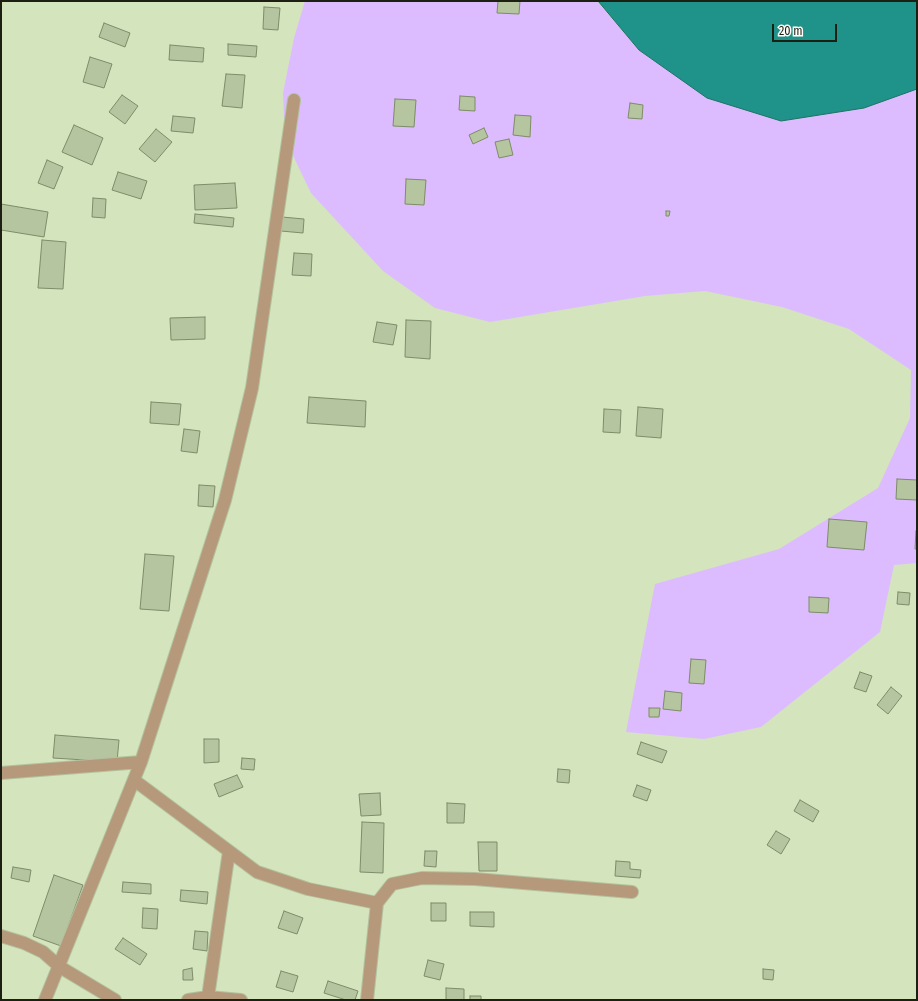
<!DOCTYPE html>
<style>
body{margin:0}
#map{position:relative;width:918px;height:1001px;overflow:hidden;background:#d4e4bd;font-family:"Fira Sans Condensed",sans-serif}
canvas{display:block}
.frame{position:absolute;inset:0;border:2px solid #1b2012;pointer-events:none}
.scale{position:absolute;left:772px;top:24px;width:65px;height:18px;box-sizing:border-box;border:2px solid #1b2012;border-top:0;padding-left:5px;font-size:12px;line-height:14px;white-space:nowrap;color:#1b2012;-webkit-text-stroke:3px #fdfefa;paint-order:stroke}
</style>
<div id="map">
<canvas width="918" height="1001"></canvas>
<div class="frame"></div>
<div class="scale">20 m</div>
</div>
<script>
const c = document.querySelector('canvas').getContext('2d');
c.lineJoin = 'round';
function fill(path, color) { c.fillStyle = color; c.fill(path, 'evenodd'); }
const toPath = rows => new Path2D(rows.map(r => 'M' + r).join(''));
function strokePath(path, color, width, dash) { c.strokeStyle = color; c.lineWidth = width; c.lineCap = dash ? 'butt' : 'round'; c.setLineDash(dash || []); c.stroke(path); }
fill(toPath([
 [305,1,597,1,639,50,707,98,781,121,864,108,917,89,917,563,894,565,880,632,761,727,704,739,626,732,655,584,779,549,878,488,910,418,911,370,849,329,782,307,705,291,645,296,490,322,435,308,383,271,311,193,285,139,283,93,294,38]
]), '#dcbcff');
const water = toPath([
 [598,1,917,1,917,89,864,108,781,121,707,98,639,50,598,1]
]);
fill(water, '#1f9389');
strokePath(water, '#1e7065', 1);
const building = toPath([
 [498,1,520,1,519,14,497,13,498,1],
 [264,7,280,8,278,30,263,29,264,7],
 [104,23,130,33,125,47,99,37,104,23],
 [228,44,257,46,256,57,228,55,228,44],
 [170,45,204,48,203,62,169,60,170,45],
 [90,57,112,64,104,88,83,82,90,57],
 [226,74,245,75,242,108,222,106,226,74],
 [122,95,138,106,125,124,109,112,122,95],
 [460,96,475,97,475,111,459,110,460,96],
 [395,99,416,100,414,127,393,126,395,99],
 [630,103,643,105,642,119,628,118,630,103],
 [515,115,531,116,530,137,513,135,515,115],
 [173,116,195,118,193,133,171,131,173,116],
 [74,125,103,138,92,165,62,152,74,125],
 [484,128,488,137,473,144,469,135,484,128],
 [156,129,172,142,155,162,139,149,156,129],
 [509,139,513,155,499,158,495,142,509,139],
 [47,160,63,167,54,189,38,183,47,160],
 [118,172,147,181,141,199,112,190,118,172],
 [406,179,426,180,424,205,405,204,406,179],
 [235,183,237,208,195,210,194,185,235,183],
 [93,198,106,199,105,218,92,217,93,198],
 [1,204,48,212,44,237,1,230,1,204],
 [666,211,670,211,669,216,666,216,666,211],
 [195,214,234,218,233,227,194,223,195,214],
 [282,217,304,219,303,233,281,231,282,217],
 [42,240,66,242,63,289,38,288,42,240],
 [294,253,312,254,311,276,292,275,294,253],
 [205,317,205,339,171,340,170,318,205,317],
 [406,320,431,321,430,359,405,357,406,320],
 [377,322,397,325,393,345,373,342,377,322],
 [309,397,366,401,365,427,307,423,309,397],
 [151,402,181,404,179,425,150,423,151,402],
 [638,407,663,409,661,438,636,436,638,407],
 [604,409,621,410,620,433,603,432,604,409],
 [184,429,200,431,197,453,181,451,184,429],
 [897,479,917,480,917,500,896,499,897,479],
 [199,485,215,486,213,507,198,506,199,485],
 [829,519,867,522,864,550,827,547,829,519],
 [916,531,917,531,917,549,915,549,916,531],
 [145,554,174,556,169,611,140,609,145,554],
 [898,592,910,593,909,605,897,604,898,592],
 [809,597,829,598,828,613,809,612,809,597],
 [691,659,706,660,704,684,689,683,691,659],
 [860,672,872,676,866,692,854,688,860,672],
 [891,687,902,696,888,714,877,705,891,687],
 [665,691,682,693,681,711,663,709,665,691],
 [649,708,660,708,659,717,649,717,649,708],
 [55,735,119,740,117,762,53,758,55,735],
 [204,739,219,739,219,762,204,763,204,739],
 [641,742,667,751,662,763,637,754,641,742],
 [242,758,255,759,254,770,241,769,242,758],
 [558,769,570,770,569,783,557,782,558,769],
 [237,775,243,787,219,797,214,784,237,775],
 [637,785,651,790,647,801,633,796,637,785],
 [380,793,381,815,361,816,359,794,380,793],
 [800,800,819,811,813,822,794,811,800,800],
 [447,803,465,804,464,823,447,823,447,803],
 [362,822,384,823,383,873,360,872,362,822],
 [776,831,790,839,781,854,767,845,776,831],
 [478,842,497,842,497,871,479,871,478,842],
 [425,851,437,851,436,867,424,866,425,851],
 [616,861,630,862,630,869,641,870,640,878,615,876,616,861],
 [13,867,31,870,29,882,11,878,13,867],
 [54,875,83,885,61,946,33,936,54,875],
 [123,882,151,884,151,894,122,892,123,882],
 [181,890,208,892,207,904,180,901,181,890],
 [431,903,446,903,446,921,431,921,431,903],
 [143,908,158,909,157,929,142,928,143,908],
 [284,911,303,918,297,934,278,928,284,911],
 [470,912,494,912,494,927,470,926,470,912],
 [195,931,208,932,207,951,193,949,195,931],
 [123,938,147,954,140,965,115,949,123,938],
 [428,960,444,964,440,980,424,976,428,960],
 [192,968,193,980,183,980,183,970,192,968],
 [763,969,774,970,773,980,763,979,763,969],
 [281,971,298,976,293,992,276,987,281,971],
 [328,981,358,991,355,1000,346,1000,324,993,328,981],
 [446,988,464,989,464,1000,446,1000,446,988],
 [470,996,481,996,481,1000,470,1000,470,996]
]);
fill(building, '#b5c59f');
strokePath(building, '#7e8c68', 1);
const minor = toPath([
 [1,773,141,762],
 [134,780,257,872,308,889,377,903],
 [1,936,24,943,43,952,60,967,115,1000],
 [208,997,229,851],
 [45,1000,141,762,225,500,252,388,294,100],
 [188,1000,208,997,241,1000],
 [367,1000,377,903,392,884,422,878,475,879,632,892]
]);
strokePath(minor, '#b3c19e', 14);
strokePath(minor, '#b6987a', 12);
</script>
